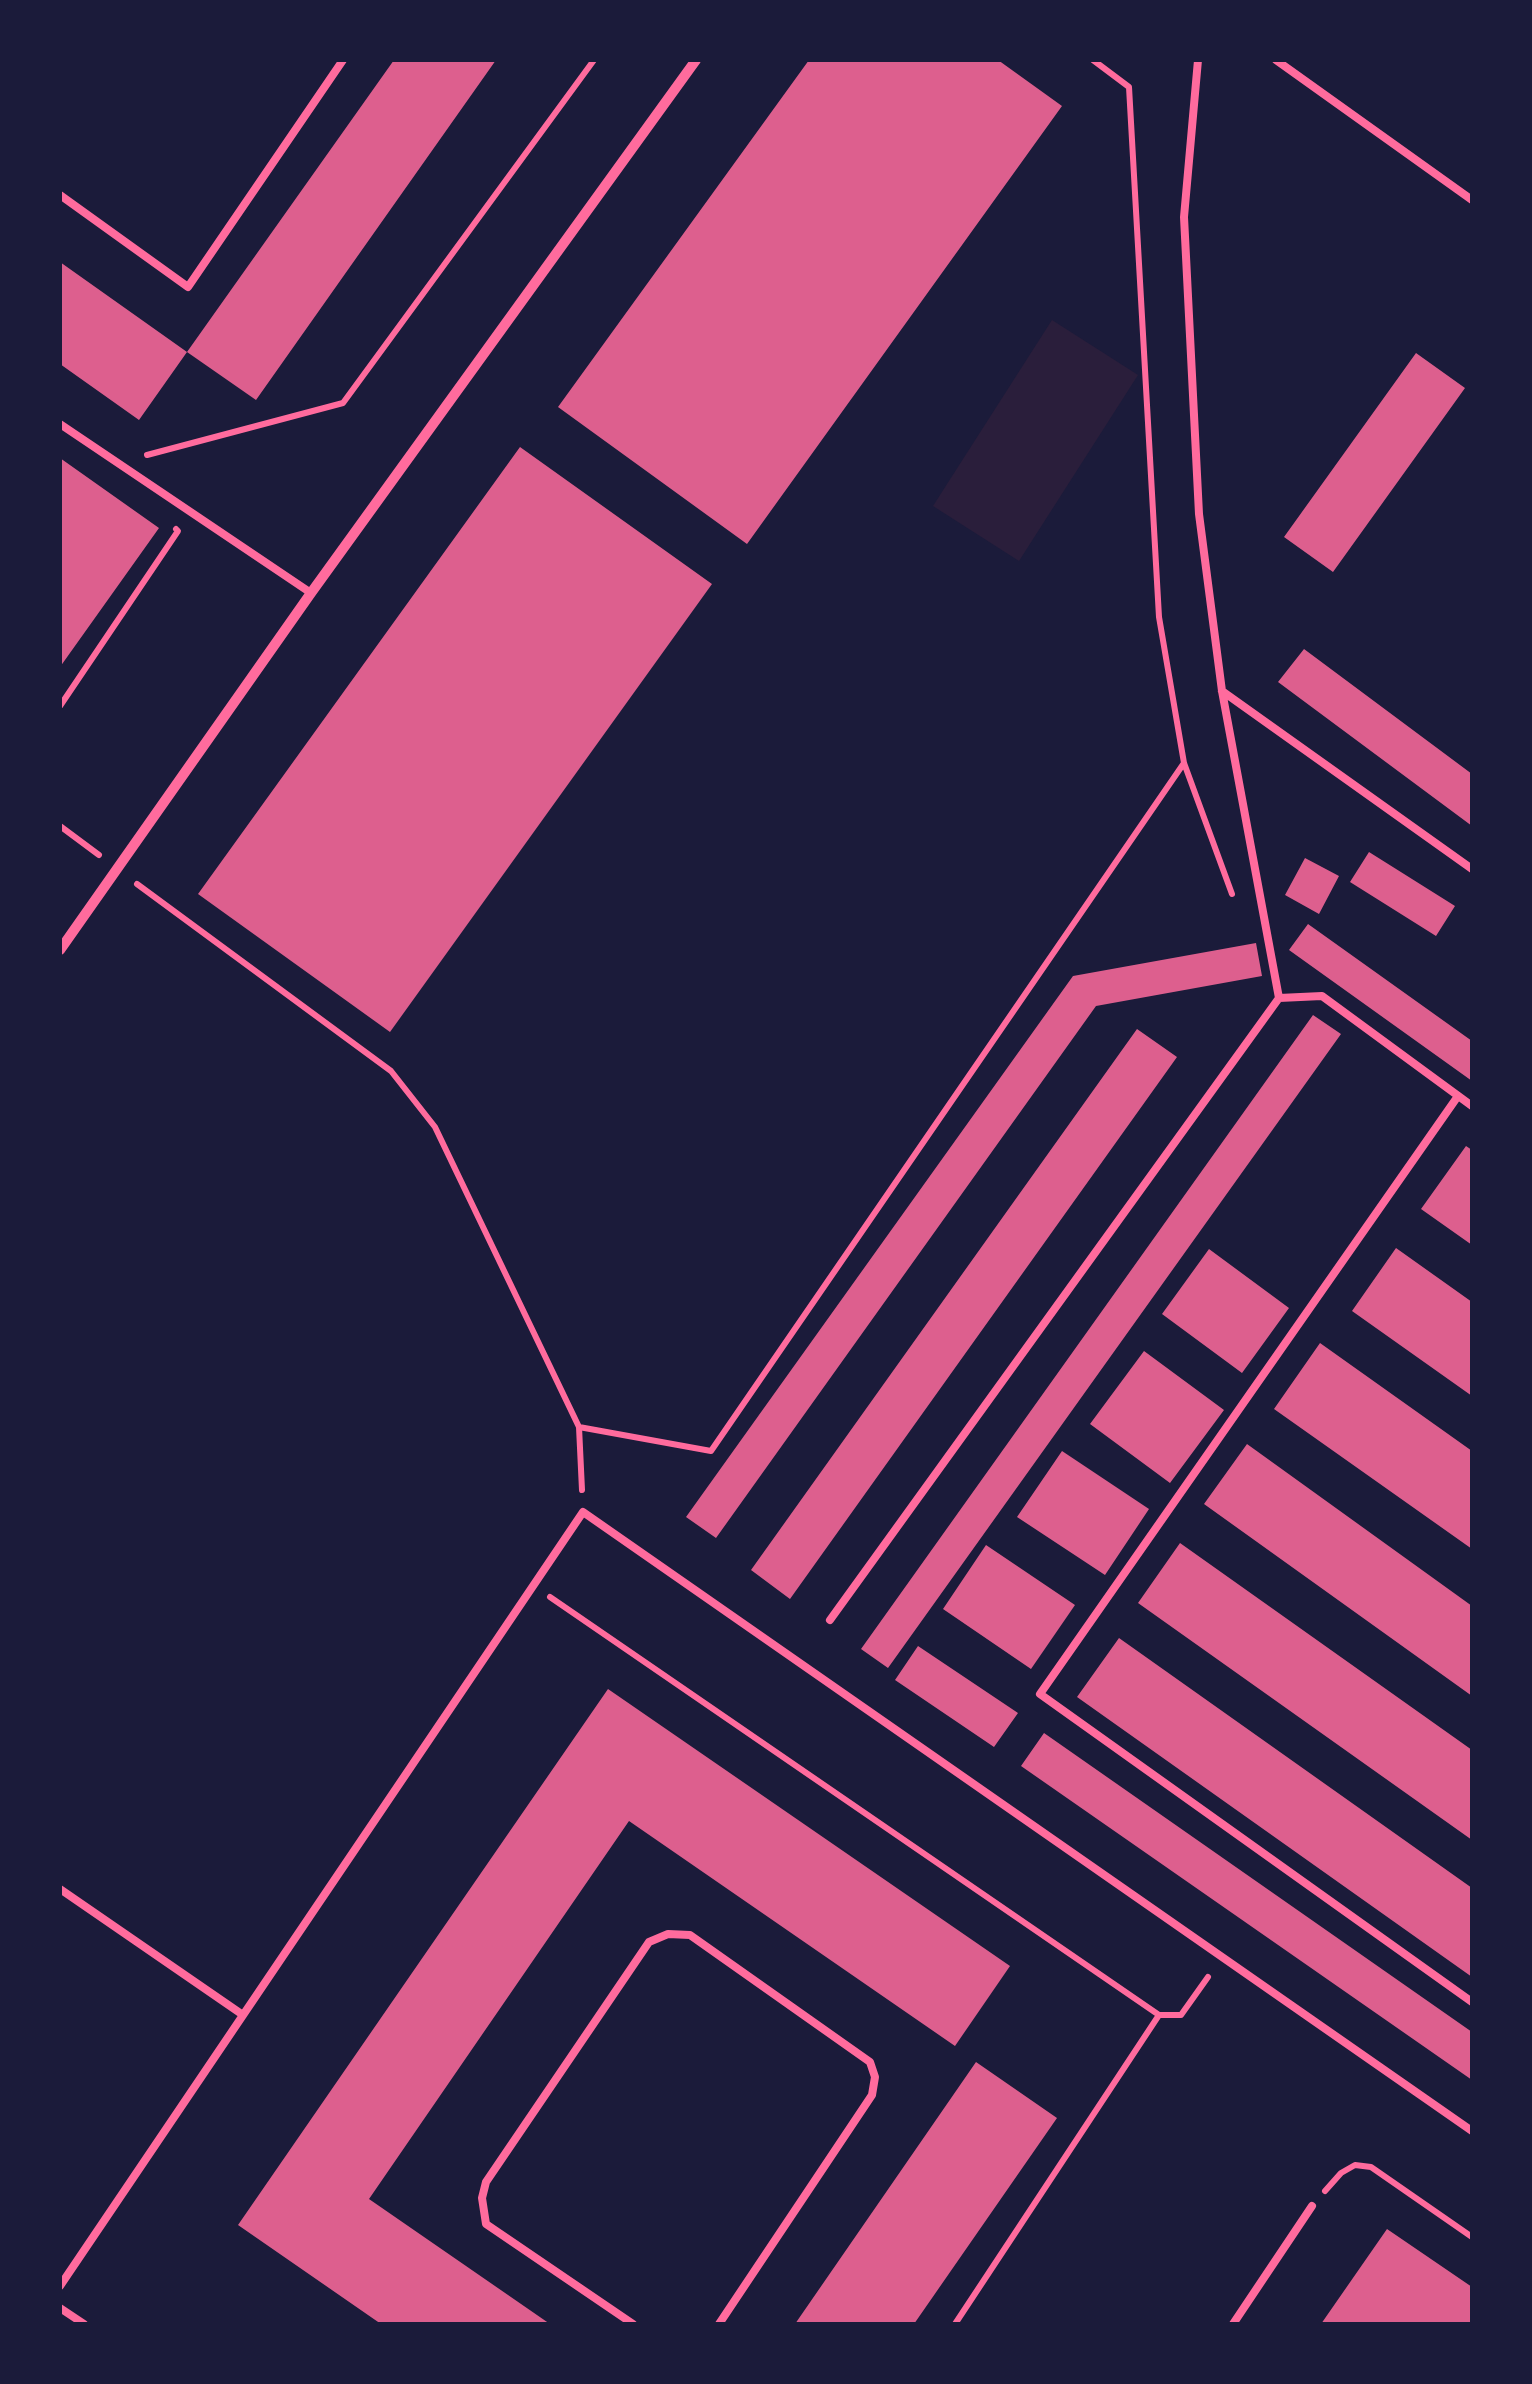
<!DOCTYPE html>
<style>
body{margin:0}
#map{position:relative;width:1532px;height:2384px;overflow:hidden;background:#1b1b3a;font-family:"DejaVu Sans",sans-serif}
canvas{display:block}
.frame{position:absolute;inset:0;border:62px solid #1b1b3a;pointer-events:none}
</style>
<div id="map">
<canvas width="1532" height="2384"></canvas>
<div class="frame"></div>
</div>
<script>
const c = document.querySelector('canvas').getContext('2d');
c.lineJoin = 'round';
function fill(path, color) { c.fillStyle = color; c.fill(path, 'evenodd'); }
const toPath = rows => new Path2D(rows.map(r => 'M' + r).join(''));
function strokePath(path, color, width, dash) { c.strokeStyle = color; c.lineWidth = width; c.lineCap = dash ? 'butt' : 'round'; c.setLineDash(dash || []); c.stroke(path); }
fill(toPath([
 [1052,320,1138,375,1019,561,933,506]
]), '#2a1e3b');
fill(toPath([
 [394,60,496,60,256,400,187,352],
 [809,60,998,60,1062,106,747,544,558,407],
 [60,262,187,352,139,420,60,364],
 [1416,353,1465,388,1333,572,1284,537],
 [520,447,712,584,390,1032,198,894],
 [60,458,159,528,60,667],
 [1304,649,1472,774,1472,826,1278,682],
 [1369,852,1455,906,1436,936,1350,882],
 [1305,858,1339,876,1319,914,1285,895],
 [1308,924,1472,1041,1472,1081,1289,950],
 [1256,943,1262,976,1096,1006,716,1538,686,1517,1073,976],
 [1313,1015,1341,1034,888,1668,861,1649],
 [1137,1029,1177,1057,790,1599,751,1570],
 [1466,1146,1472,1150,1472,1245,1421,1209],
 [1396,1248,1472,1302,1472,1396,1352,1311],
 [1209,1249,1289,1308,1242,1373,1162,1314],
 [1320,1343,1472,1451,1472,1549,1274,1409],
 [1144,1351,1224,1410,1170,1483,1090,1424],
 [1247,1444,1472,1606,1472,1696,1204,1504],
 [1062,1451,1149,1509,1105,1575,1017,1517],
 [1180,1543,1472,1750,1472,1840,1138,1603],
 [986,1545,1075,1605,1031,1669,943,1609],
 [1119,1638,1472,1888,1472,1977,1077,1697],
 [918,1646,1018,1713,994,1747,895,1680],
 [608,1689,1010,1966,955,2046,629,1821,369,2199,550,2324,381,2324,238,2225],
 [1044,1733,1472,2032,1472,2080,1021,1766],
 [976,2062,1057,2118,914,2324,795,2324],
 [1387,2229,1472,2287,1472,2324,1321,2324]
]), '#dd5f8e');
strokePath(toPath([
 [1093,60,1129,87,1159,617,1184,763,1232,894],
 [147,455,343,403,594,60],
 [60,706,178,531,176,529],
 [60,826,99,855],
 [137,884,391,1071,435,1127,579,1427,582,1490],
 [579,1427,711,1451,1184,763],
 [550,1597,1159,2015,955,2324],
 [1159,2015,1181,2015,1208,1977],
 [1325,2191,1341,2173,1355,2165,1371,2167,1472,2237]
]), '#ff6b9d', 6);
strokePath(toPath([
 [1276,60,1472,200],
 [60,195,188,287,343,60],
 [60,424,311,593],
 [1222,691,1472,869],
 [1279,998,1322,996,1472,1106],
 [1458,1096,1040,1694,1472,2002],
 [830,1620,1279,998,1222,691,1199,514,1184,217,1198,60],
 [60,1889,243,2015],
 [60,2286,583,1512,1472,2131],
 [60,2308,84,2324],
 [633,2324,486,2224,482,2198,486,2182,649,1942,668,1934,690,1935,870,2062,875,2077,872,2095,719,2324],
 [1233,2324,1312,2206]
]), '#ff6b9d', 8);
strokePath(toPath([
 [60,950,311,593,696,60]
]), '#ff6b9d', 10);
</script>
